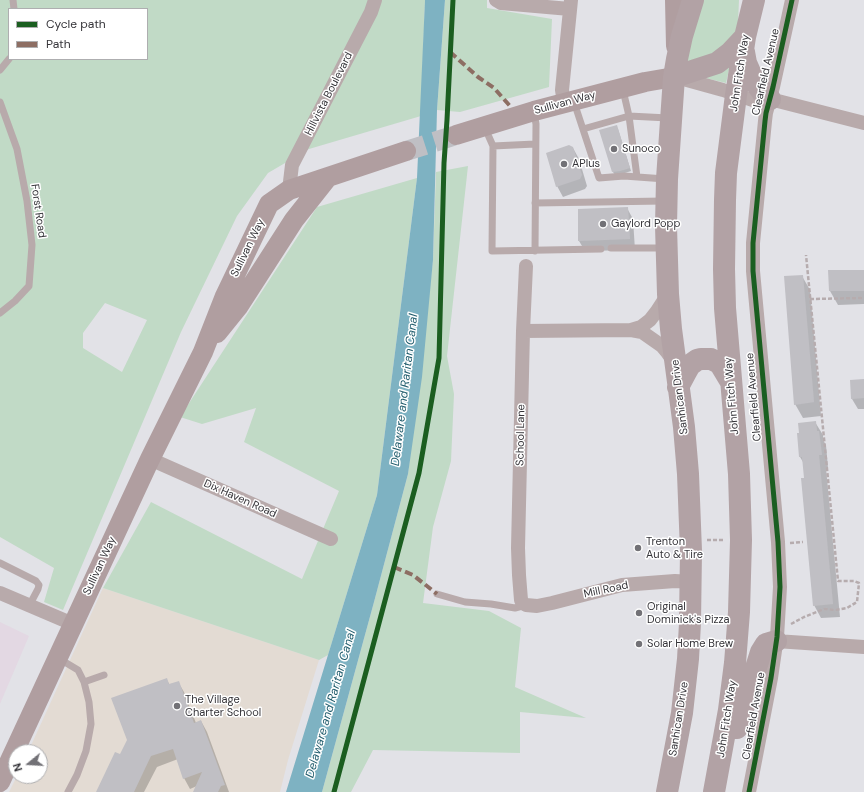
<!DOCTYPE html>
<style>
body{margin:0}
#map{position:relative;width:864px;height:792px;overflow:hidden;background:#e2e2e7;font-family:"DM Sans",sans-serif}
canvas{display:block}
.legend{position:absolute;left:8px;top:8px;width:140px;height:52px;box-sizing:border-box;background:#fff;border:1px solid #aeaeb0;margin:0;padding:5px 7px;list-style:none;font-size:12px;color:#353439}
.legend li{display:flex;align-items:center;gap:8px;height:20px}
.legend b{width:20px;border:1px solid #aeaeb0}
.north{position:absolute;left:8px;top:744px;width:40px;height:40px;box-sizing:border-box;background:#fff;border:1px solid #aeaeb0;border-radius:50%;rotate:252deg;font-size:11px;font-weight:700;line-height:16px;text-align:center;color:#353439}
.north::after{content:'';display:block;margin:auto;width:14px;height:18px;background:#727176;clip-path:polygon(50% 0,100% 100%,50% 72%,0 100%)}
</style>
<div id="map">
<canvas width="864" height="792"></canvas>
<ul class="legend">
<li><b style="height:5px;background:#1b5e20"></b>Cycle path</li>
<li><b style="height:5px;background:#8d6e63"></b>Path</li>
</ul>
<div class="north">N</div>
</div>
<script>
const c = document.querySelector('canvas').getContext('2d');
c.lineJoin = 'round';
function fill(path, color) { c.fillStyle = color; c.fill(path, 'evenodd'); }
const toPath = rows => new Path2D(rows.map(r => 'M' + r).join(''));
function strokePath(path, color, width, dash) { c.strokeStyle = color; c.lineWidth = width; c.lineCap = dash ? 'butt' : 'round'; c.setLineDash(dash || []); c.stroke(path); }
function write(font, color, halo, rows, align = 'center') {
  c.font = font + ' "DM Sans",sans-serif'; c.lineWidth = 3; c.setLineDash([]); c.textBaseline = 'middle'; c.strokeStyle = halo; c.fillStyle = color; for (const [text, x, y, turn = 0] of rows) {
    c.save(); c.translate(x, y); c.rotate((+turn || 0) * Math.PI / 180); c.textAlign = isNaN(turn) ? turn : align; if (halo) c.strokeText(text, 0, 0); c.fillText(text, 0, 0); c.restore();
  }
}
fill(toPath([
 [103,588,319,660,288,760,280,792,9,792,17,776,40,776,40,752,28,752]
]), '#e3dbd3');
fill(toPath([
 [0,622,29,636,0,704]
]), '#e3d8e3');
fill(toPath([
 [0,0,425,0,421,116,309,149,268,173,237,216,181,332,63,610,44,602,54,568,0,537],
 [9,9,147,9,147,59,9,59],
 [105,303,147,320,122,372,83,348,83,333],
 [445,0,487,0,487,8,552,19,549,87,460,112,437,110],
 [701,0,739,0,738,23,735,34,720,51,685,65],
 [731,61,726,83,701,77],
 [468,166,447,356,454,394,451,461,433,527,423,603,489,611,521,628,515,687,586,718,520,712,520,753,373,750,351,792,322,792,374,602,408,474,433,260,436,172],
 [417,178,377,495,328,655,319,660,103,588,151,502,302,579,339,491,244,442,256,408,202,424,180,417,317,207]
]), '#c1dac6');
fill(toPath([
 [425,0,445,0,437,110,433,260,422,377,408,474,374,602,322,792,286,792,377,495,417,178]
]), '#7eb2c2');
fill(toPath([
 [618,129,631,171,622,174,615,175,613,172],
 [573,148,579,159,587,186,585,189,563,197,557,186],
 [627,208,633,219,635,250,585,251,579,241],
 [864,271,864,304,838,305,830,291],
 [802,276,810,290,821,416,803,418,795,404],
 [864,380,864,409,858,409,852,399,851,381],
 [815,422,823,435,823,440,826,445,828,468,826,468,840,617,821,618,814,605,805,479,803,462,800,457],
 [166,679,170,685,178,682,184,692,196,723,201,721,207,732,229,792,194,792,197,786,190,789,184,778,178,759,157,767,144,792,97,792,120,756]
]), '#0003');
fill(toPath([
 [617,125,630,168,620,171,612,172,599,130],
 [569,145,573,147,582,175,580,179,556,187,546,153],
 [628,207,630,239,578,241,578,209],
 [828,270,864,270,864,291,829,291],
 [803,275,814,402,794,405,784,276],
 [864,379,864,398,851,399,850,380],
 [816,421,817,431,819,431,822,455,819,455,833,604,813,606,801,478,804,478,802,457,799,457,797,433,799,433,798,423],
 [167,678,169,684,179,681,194,723,201,720,225,785,221,786,218,792,193,792,202,772,183,779,173,749,151,756,134,792,96,792,115,752,120,754,127,740,111,698]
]), '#c0bfc4');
strokePath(toPath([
 [406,151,456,135]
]), '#bfbfc4', 20, [20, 10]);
strokePath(toPath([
 [810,299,864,298],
 [707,540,724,540],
 [790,543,803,542],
 [791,624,804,617,824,609,835,610,847,608,857,602,859,583,854,581,838,581,806,255]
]), '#b6acae', 2.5, [4, 2]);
strokePath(toPath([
 [13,0,14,9],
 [0,70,9,59],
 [623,90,629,116,668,118],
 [0,102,17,149,27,201,32,245,29,286,15,301,0,313],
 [574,102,599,178,624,176,665,179],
 [534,113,536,124,535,251],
 [485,128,493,146],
 [583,129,629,116,637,177],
 [535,144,493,146,492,251,601,249],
 [535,203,664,201],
 [611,248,665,248],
 [0,563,36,581,39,585,38,589,29,606],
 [437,594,465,602,491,604,515,608,526,605],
 [58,658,78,670,84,682,89,702,91,724,86,751,77,775,68,792],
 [84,682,104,675]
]), '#b8aaab', 7);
strokePath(toPath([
 [496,0,501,3,570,9],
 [676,77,723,90,761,103,770,99,864,123],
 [564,103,562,90,571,0],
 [289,190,292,165,371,12,375,0],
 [526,266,523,331,518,548,519,575,521,600,523,603,526,605,537,606,552,603,622,585,675,581,691,582],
 [631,330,641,327,650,320,657,311,668,294],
 [523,331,631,330,642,332,662,346,667,352,674,362],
 [150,459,331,539],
 [0,593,73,624],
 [776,641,864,647],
 [749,792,771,678,777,637,780,587,778,542,753,271,753,243,765,121,766,113,773,87,792,0]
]), '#b8aaab', 14);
strokePath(toPath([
 [675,0,676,46],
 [456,135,534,111,645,82,674,77],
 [217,333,238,307,294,220,328,177],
 [0,782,150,459,203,352,225,296,269,204,289,190,406,151]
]), '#b09ea0', 20);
strokePath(toPath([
 [744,52,746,63,753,79,763,93,770,99],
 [674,77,717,63,730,53,745,37],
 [678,387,686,372,690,365,697,360,701,359,711,359,719,363,722,367,731,382],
 [737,728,761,652,766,644,776,641],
 [667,792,682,713,688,659,690,623,691,551,688,474,684,427,671,329,668,294,666,226,667,179,674,77,677,59,682,36,693,0],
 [714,792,729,710,735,663,739,612,741,540,739,474,725,308,724,269,725,200,726,173,736,95,745,37,754,0]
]), '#b2a2a5', 22);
strokePath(toPath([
 [450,52,478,77,494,88,510,106],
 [394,567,413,575,437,594]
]), '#8d6e63', 4, [8, 4]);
strokePath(toPath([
 [334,792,419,473,439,358,444,163,447,120,453,0],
 [749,792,771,678,777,637,780,587,778,542,753,271,753,243,765,121,766,113,773,87,792,0]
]), '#1b5e20', 5);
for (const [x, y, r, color] of [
 [614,149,4,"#727176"],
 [564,164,4,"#727176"],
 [603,224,4,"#727176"],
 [638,548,4,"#727176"],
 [639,613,4,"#727176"],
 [639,644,4,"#727176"],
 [177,706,4,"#727176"]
]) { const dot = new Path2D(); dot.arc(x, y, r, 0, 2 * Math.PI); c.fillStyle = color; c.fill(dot); strokePath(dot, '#fff', 1.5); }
write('11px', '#353439', '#fff', [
 ["Clearfield Avenue",766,72,-77],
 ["John Fitch Way",740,73,-81],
 ["Hillvista Boulevard",329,94,-63],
 ["Sullivan Way",565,103,-15],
 ["Forst Road",38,211,82],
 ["Sullivan Way",248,248,-64],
 ["John Fitch Way",732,396,-95],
 ["Sanhican Drive",680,397,-97],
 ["Clearfield Avenue",754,397,-95],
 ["School Lane",521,435,-89],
 ["Dix Haven Road",240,499,24],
 ["Sullivan Way",100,566,-65],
 ["Mill Road",606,590,-12],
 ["Clearfield Avenue",754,716,-80],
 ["Sanhican Drive",679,719,-81],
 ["John Fitch Way",727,719,-81]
]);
write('11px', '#353439', '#fff', [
 ["Sunoco",622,149],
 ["APlus",572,164],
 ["Gaylord Popp",611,224],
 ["Trenton",646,542],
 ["Auto & Tire",646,555],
 ["Original",647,607],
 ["Dominick's Pizza",647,620],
 ["Solar Home Brew",647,644],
 ["The Village",185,700],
 ["Charter School",185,713]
], 'left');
write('italic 12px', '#215d6d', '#fff', [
 ["Delaware and Raritan Canal",405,390,-83],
 ["Delaware and Raritan Canal",331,704,-74]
]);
</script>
